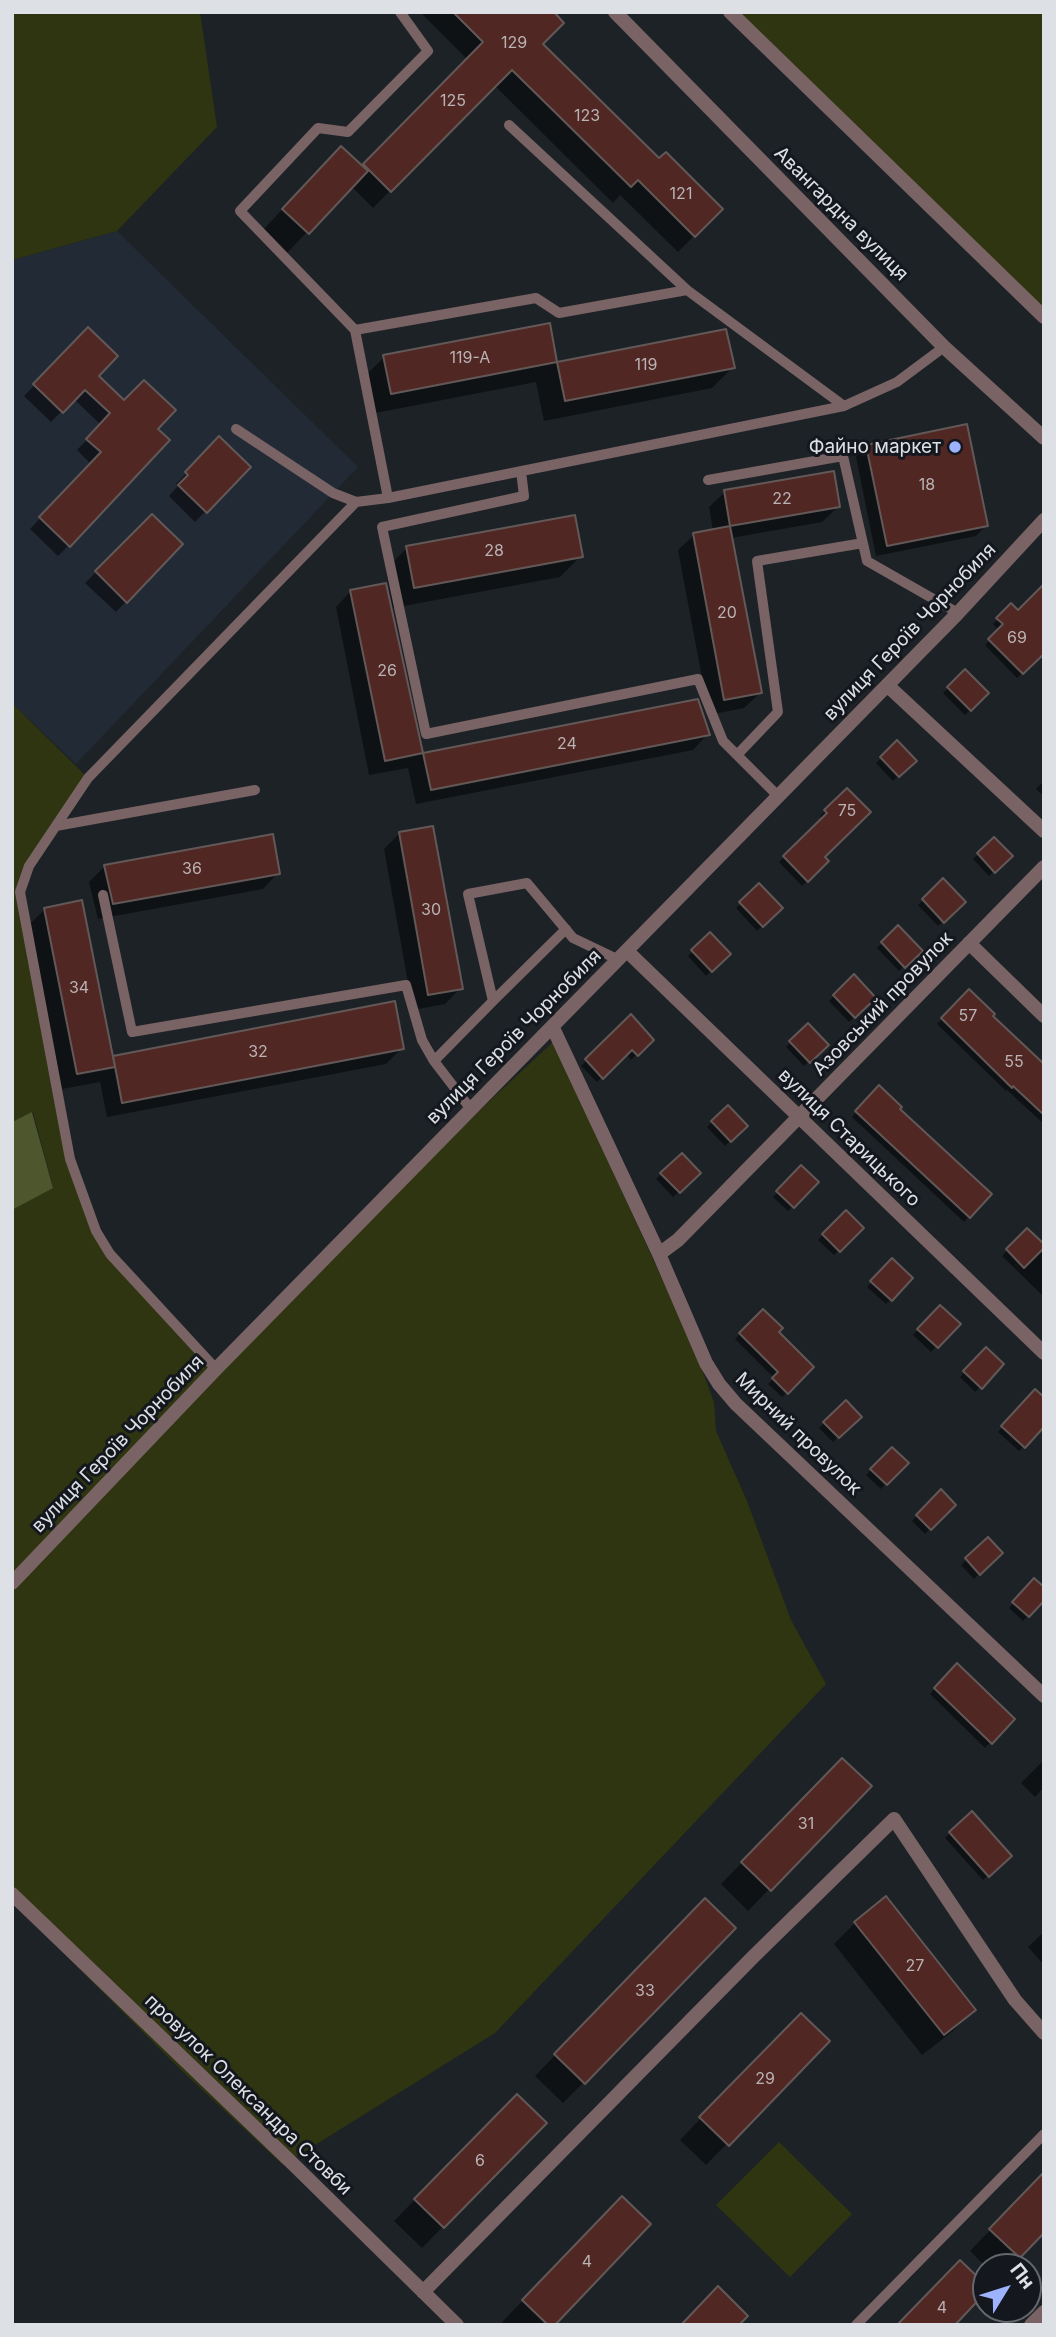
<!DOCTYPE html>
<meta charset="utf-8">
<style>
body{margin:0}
#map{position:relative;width:1056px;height:2337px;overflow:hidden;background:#1d2227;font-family:Inter,sans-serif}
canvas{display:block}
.frame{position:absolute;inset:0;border:14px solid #dde0e4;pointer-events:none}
.north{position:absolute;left:972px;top:2253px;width:70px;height:70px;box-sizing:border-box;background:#14181e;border:2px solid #64686d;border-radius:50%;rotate:52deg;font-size:19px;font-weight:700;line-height:28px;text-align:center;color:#dde0e4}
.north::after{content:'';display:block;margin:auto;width:24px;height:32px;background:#9eb3fd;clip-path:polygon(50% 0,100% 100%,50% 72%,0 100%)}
</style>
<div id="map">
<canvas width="1056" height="2337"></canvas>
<div class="frame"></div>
<div class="north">Пн</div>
</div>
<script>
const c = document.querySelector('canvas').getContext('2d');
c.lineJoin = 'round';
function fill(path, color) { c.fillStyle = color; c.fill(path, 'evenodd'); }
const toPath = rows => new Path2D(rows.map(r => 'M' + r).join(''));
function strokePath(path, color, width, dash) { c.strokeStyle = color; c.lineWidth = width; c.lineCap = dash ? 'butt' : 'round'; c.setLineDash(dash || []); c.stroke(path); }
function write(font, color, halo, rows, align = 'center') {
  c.font = font + ' Inter,sans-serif'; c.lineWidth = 6; c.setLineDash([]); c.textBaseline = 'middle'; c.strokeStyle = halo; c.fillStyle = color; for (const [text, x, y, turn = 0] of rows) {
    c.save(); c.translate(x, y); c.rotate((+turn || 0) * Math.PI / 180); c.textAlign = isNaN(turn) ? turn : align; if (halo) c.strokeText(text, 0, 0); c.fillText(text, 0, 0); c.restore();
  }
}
fill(toPath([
 [117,231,358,467,76,764,12,703,12,260]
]), '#222a35');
fill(toPath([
 [12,12,200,12,217,127,117,231,12,260],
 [739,12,1044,12,1044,316],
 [12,703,88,778,29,866,20,892,70,1159,96,1231,216,1369,12,1583,12,1210,53,1187,33,1112,12,1122],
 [553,1042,693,1346,714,1402,716,1431,747,1501,791,1620,826,1684,495,2033,283,2165,182,2071,12,1902,12,1589,362,1225,497,1094],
 [779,2142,852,2214,790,2277,716,2205]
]), '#2e3510');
fill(toPath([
 [32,1112,53,1188,12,1210,12,1122]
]), '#4d562d');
fill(toPath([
 [420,12,551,12,541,44,659,161,721,209,678,252,620,195,613,203,494,85,373,208,351,186,286,254,262,231,320,169,362,168,468,60],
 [548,325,556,364,725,331,733,367,712,388,544,421,536,382,370,414,363,378,384,357],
 [88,330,96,376,156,429,69,545,58,556,30,529,91,464,77,450,101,425,74,399,51,422,24,396],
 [219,439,249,467,195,522,169,496,178,486,176,484],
 [867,447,986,525,976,536,876,556,856,457],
 [725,492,838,507,822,522,731,538,760,693,744,708,709,715,678,550,694,535,713,531,709,507],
 [152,516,181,544,116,612,85,583],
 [407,548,581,556,560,577,393,608,386,569],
 [384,585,422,755,696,701,708,734,693,750,416,804,408,768,369,775,336,607,351,591],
 [1006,611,1044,651,1017,678,985,645,999,630,993,624],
 [965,671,987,693,965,715,943,693],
 [897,742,914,761,893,781,876,763],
 [1044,781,1044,796,1036,789],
 [847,790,823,857,827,861,802,886,779,862,823,819,820,816],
 [399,834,461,988,445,1004,413,1010,384,849],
 [994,839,1010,856,989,876,973,859],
 [105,866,278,873,263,889,98,919,89,882],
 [943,881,963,902,938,926,918,905],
 [759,886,781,908,757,931,736,908],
 [44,910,112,1059,114,1057,402,1048,386,1064,107,1117,100,1082,62,1089,29,925],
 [898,928,920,951,899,971,877,948],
 [710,934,728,954,706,976,688,956],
 [854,977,874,998,849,1022,829,1001],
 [969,991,991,1016,1044,1066,1044,1124,1007,1090,1006,1091,937,1024],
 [631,1017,652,1039,631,1060,626,1054,597,1082,581,1066],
 [808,1026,826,1045,804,1066,786,1047],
 [879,1088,898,1109,989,1194,964,1222,852,1117],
 [727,1108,745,1126,725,1146,707,1127],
 [682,1155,699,1173,673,1197,656,1179],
 [801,1167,816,1182,788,1211,773,1197],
 [846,1212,862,1228,834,1255,818,1240],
 [1027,1230,1044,1247,1044,1297,1002,1256],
 [892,1261,911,1278,886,1304,867,1287],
 [940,1307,958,1324,931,1352,913,1335],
 [763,1311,777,1332,812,1367,782,1397,768,1384,774,1378,735,1339],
 [986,1349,1002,1364,975,1392,960,1377],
 [1035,1391,1044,1425,1019,1451,998,1432],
 [846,1402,859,1417,833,1442,819,1428],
 [892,1449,906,1463,881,1489,866,1475],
 [941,1492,954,1505,925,1534,912,1521],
 [988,1539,1001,1553,974,1579,961,1565],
 [1034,1580,1044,1599,1023,1621,1009,1608],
 [957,1665,1013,1719,985,1748,930,1694],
 [1044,1760,1044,1787,1035,1797,1021,1783],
 [821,1781,869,1786,748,1911,721,1884],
 [971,1813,1009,1856,983,1880,945,1838],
 [886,1899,974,2009,953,2031,922,2055,834,1944,855,1923],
 [684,1922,584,2082,563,2103,535,2076],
 [1044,1932,1044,1965,1028,1947],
 [780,2036,827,2041,706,2165,680,2140],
 [517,2096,544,2123,422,2248,394,2221],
 [1044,2174,1044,2230,1008,2267,986,2267,970,2251],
 [601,2220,552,2325,505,2325,502,2322]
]), '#0007');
const building = toPath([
 [453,12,554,12,564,23,543,44,659,158,666,152,723,209,695,237,638,180,631,187,512,70,391,192,363,164,483,42,453,12],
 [341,146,368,171,309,234,282,209,341,146],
 [550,323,557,362,391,394,383,355,550,323],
 [88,327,118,356,99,376,124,400,144,380,176,410,158,429,170,440,70,547,39,517,101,452,86,439,110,413,85,390,63,413,33,384,88,327],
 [726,329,735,368,565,401,557,362,726,329],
 [967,424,988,526,887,546,866,445,967,424],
 [219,436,251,467,207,513,178,485,188,475,185,472,219,436],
 [834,471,840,507,730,526,724,490,834,471],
 [152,514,183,544,127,603,95,571,152,514],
 [575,515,583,557,414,588,406,546,575,515],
 [730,526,762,693,724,700,693,533,730,526],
 [386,583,423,753,385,761,350,590,386,583],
 [1044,584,1044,654,1023,674,988,639,1003,624,996,618,1011,603,1018,610,1044,584],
 [965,669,989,693,971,711,947,687,965,669],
 [698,699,710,735,431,790,423,753,698,699],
 [897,740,917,761,899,777,880,757,897,740],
 [847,788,871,812,825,857,829,861,808,882,783,856,827,813,824,810,847,788],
 [433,826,463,989,428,995,399,832,433,826],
 [273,834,280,874,113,904,104,865,273,834],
 [994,837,1013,856,995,873,977,853,994,837],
 [943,878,966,902,944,923,922,899,943,878],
 [759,883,783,908,763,927,739,902,759,883],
 [82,900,115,1067,77,1074,44,908,82,900],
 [898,925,923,951,905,968,881,942,898,925],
 [710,932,731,954,712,972,691,950,710,932],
 [854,974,876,998,855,1018,833,995,854,974],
 [969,989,995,1014,993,1016,1044,1064,1044,1115,1013,1086,1012,1088,941,1018,969,989],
 [395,1001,404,1049,122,1103,113,1056,395,1001],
 [631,1014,654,1040,638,1056,632,1050,603,1079,585,1059,631,1014],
 [808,1023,829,1045,810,1063,789,1041,808,1023],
 [879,1085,902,1107,900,1109,992,1194,970,1218,855,1111,879,1085],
 [728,1105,748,1126,731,1142,711,1121,728,1105],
 [682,1153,701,1173,680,1193,660,1173,682,1153],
 [801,1165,819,1182,794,1208,776,1191,801,1165],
 [846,1210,864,1228,840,1252,822,1234,846,1210],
 [1027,1228,1044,1244,1044,1248,1024,1268,1006,1249,1027,1228],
 [892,1258,913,1278,892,1301,870,1281,892,1258],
 [940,1305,961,1324,938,1348,917,1329,940,1305],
 [763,1309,783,1328,779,1332,814,1367,788,1394,772,1378,778,1372,739,1333,763,1309],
 [986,1347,1004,1364,982,1389,963,1371,986,1347],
 [1035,1389,1044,1397,1044,1427,1025,1448,1001,1426,1035,1389],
 [846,1400,862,1417,839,1438,823,1422,846,1400],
 [892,1447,909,1463,887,1485,870,1469,892,1447],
 [941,1489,956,1505,931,1530,916,1515,941,1489],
 [988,1537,1003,1553,980,1575,965,1558,988,1537],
 [1034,1578,1044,1587,1044,1601,1029,1617,1012,1602,1034,1578],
 [957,1663,1015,1719,992,1744,934,1688,957,1663],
 [842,1758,872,1786,771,1891,741,1862,842,1758],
 [972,1811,1012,1856,989,1877,949,1832,972,1811],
 [886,1896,976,2010,944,2035,854,1922,886,1896],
 [705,1898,736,1928,585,2084,554,2054,705,1898],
 [801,2013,830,2041,729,2146,699,2117,801,2013],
 [517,2094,547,2123,444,2228,414,2199,517,2094],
 [1044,2172,1044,2233,1020,2258,989,2229,1044,2172],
 [622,2196,651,2224,555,2325,548,2325,522,2300,622,2196],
 [960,2260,986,2285,986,2292,955,2325,897,2325,960,2260],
 [718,2286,748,2316,739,2325,681,2325,718,2286]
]);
fill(building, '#502723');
strokePath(building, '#625857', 2);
strokePath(toPath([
 [400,12,428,51,348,132,318,128,240,211,355,330,536,298,559,313,687,290],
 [509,125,687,290,844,406],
 [355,330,388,498],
 [236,429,333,493,356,502,388,498,844,406,897,382,944,347],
 [521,471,524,496,382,527,426,734,698,679,723,741,778,796],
 [708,480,843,456,867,561,958,613],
 [737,755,778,712,757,561,863,543],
 [56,826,255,790],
 [103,895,132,1032,406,985,422,1040,434,1061],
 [493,1001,566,929],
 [470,1108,434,1061,493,1001,468,894,527,883,573,938,619,960],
 [216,1369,110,1254,96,1231,70,1159,20,892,29,866,88,778,356,502],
 [856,2325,1044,2134]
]), '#796364', 10);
strokePath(toPath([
 [887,685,1044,831],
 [969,943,1044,1016],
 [627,951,1044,1353],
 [553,1028,659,1254,706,1363,719,1384,736,1404,1044,1696],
 [659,1254,678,1240,1044,867],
 [12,1583,216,1369,958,613,1044,520],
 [12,1894,292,2163,457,2325],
 [423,2292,754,1956,894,1819,1015,2000,1044,2033],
 [1031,2325,1044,2312]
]), '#796364', 14);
strokePath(toPath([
 [615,12,944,347,1044,438],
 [730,12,1044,317]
]), '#796364', 14);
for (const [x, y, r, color] of [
 [955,447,7,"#9eb3fd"]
]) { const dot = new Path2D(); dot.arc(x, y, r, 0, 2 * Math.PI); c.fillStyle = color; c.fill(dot); strokePath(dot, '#14181e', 2.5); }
write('16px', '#bab2b4', null, [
 ["129",514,43],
 ["125",453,101],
 ["123",587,116],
 ["121",681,194],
 ["119-А",470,358],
 ["119",646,365],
 ["18",927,485],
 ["22",782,499],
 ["28",494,551],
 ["20",727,613],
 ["69",1017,638],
 ["26",387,671],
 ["24",567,744],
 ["75",847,811],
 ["36",192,869],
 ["30",431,910],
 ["34",79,988],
 ["57",968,1016],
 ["32",258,1052],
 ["55",1014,1062],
 ["31",806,1824],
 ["27",915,1966],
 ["33",645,1991],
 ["29",765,2079],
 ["6",480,2161],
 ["4",587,2262],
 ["4",942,2308]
]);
write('19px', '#dde0e4', '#14181e', [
 ["Авангардна вулиця",841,214,45],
 ["вулиця Героїв Чорнобиля",910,632,-46],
 ["Азовський провулок",883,1004,-46],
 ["вулиця Героїв Чорнобиля",514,1037,-45],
 ["вулиця Старицького",849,1138,44],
 ["Мирний провулок",798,1434,44],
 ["вулиця Героїв Чорнобиля",118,1444,-46],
 ["провулок Олександра Стовби",248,2095,44]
]);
write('19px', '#dde0e4', '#14181e', [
 ["Файно маркет",941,447]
], 'right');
</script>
